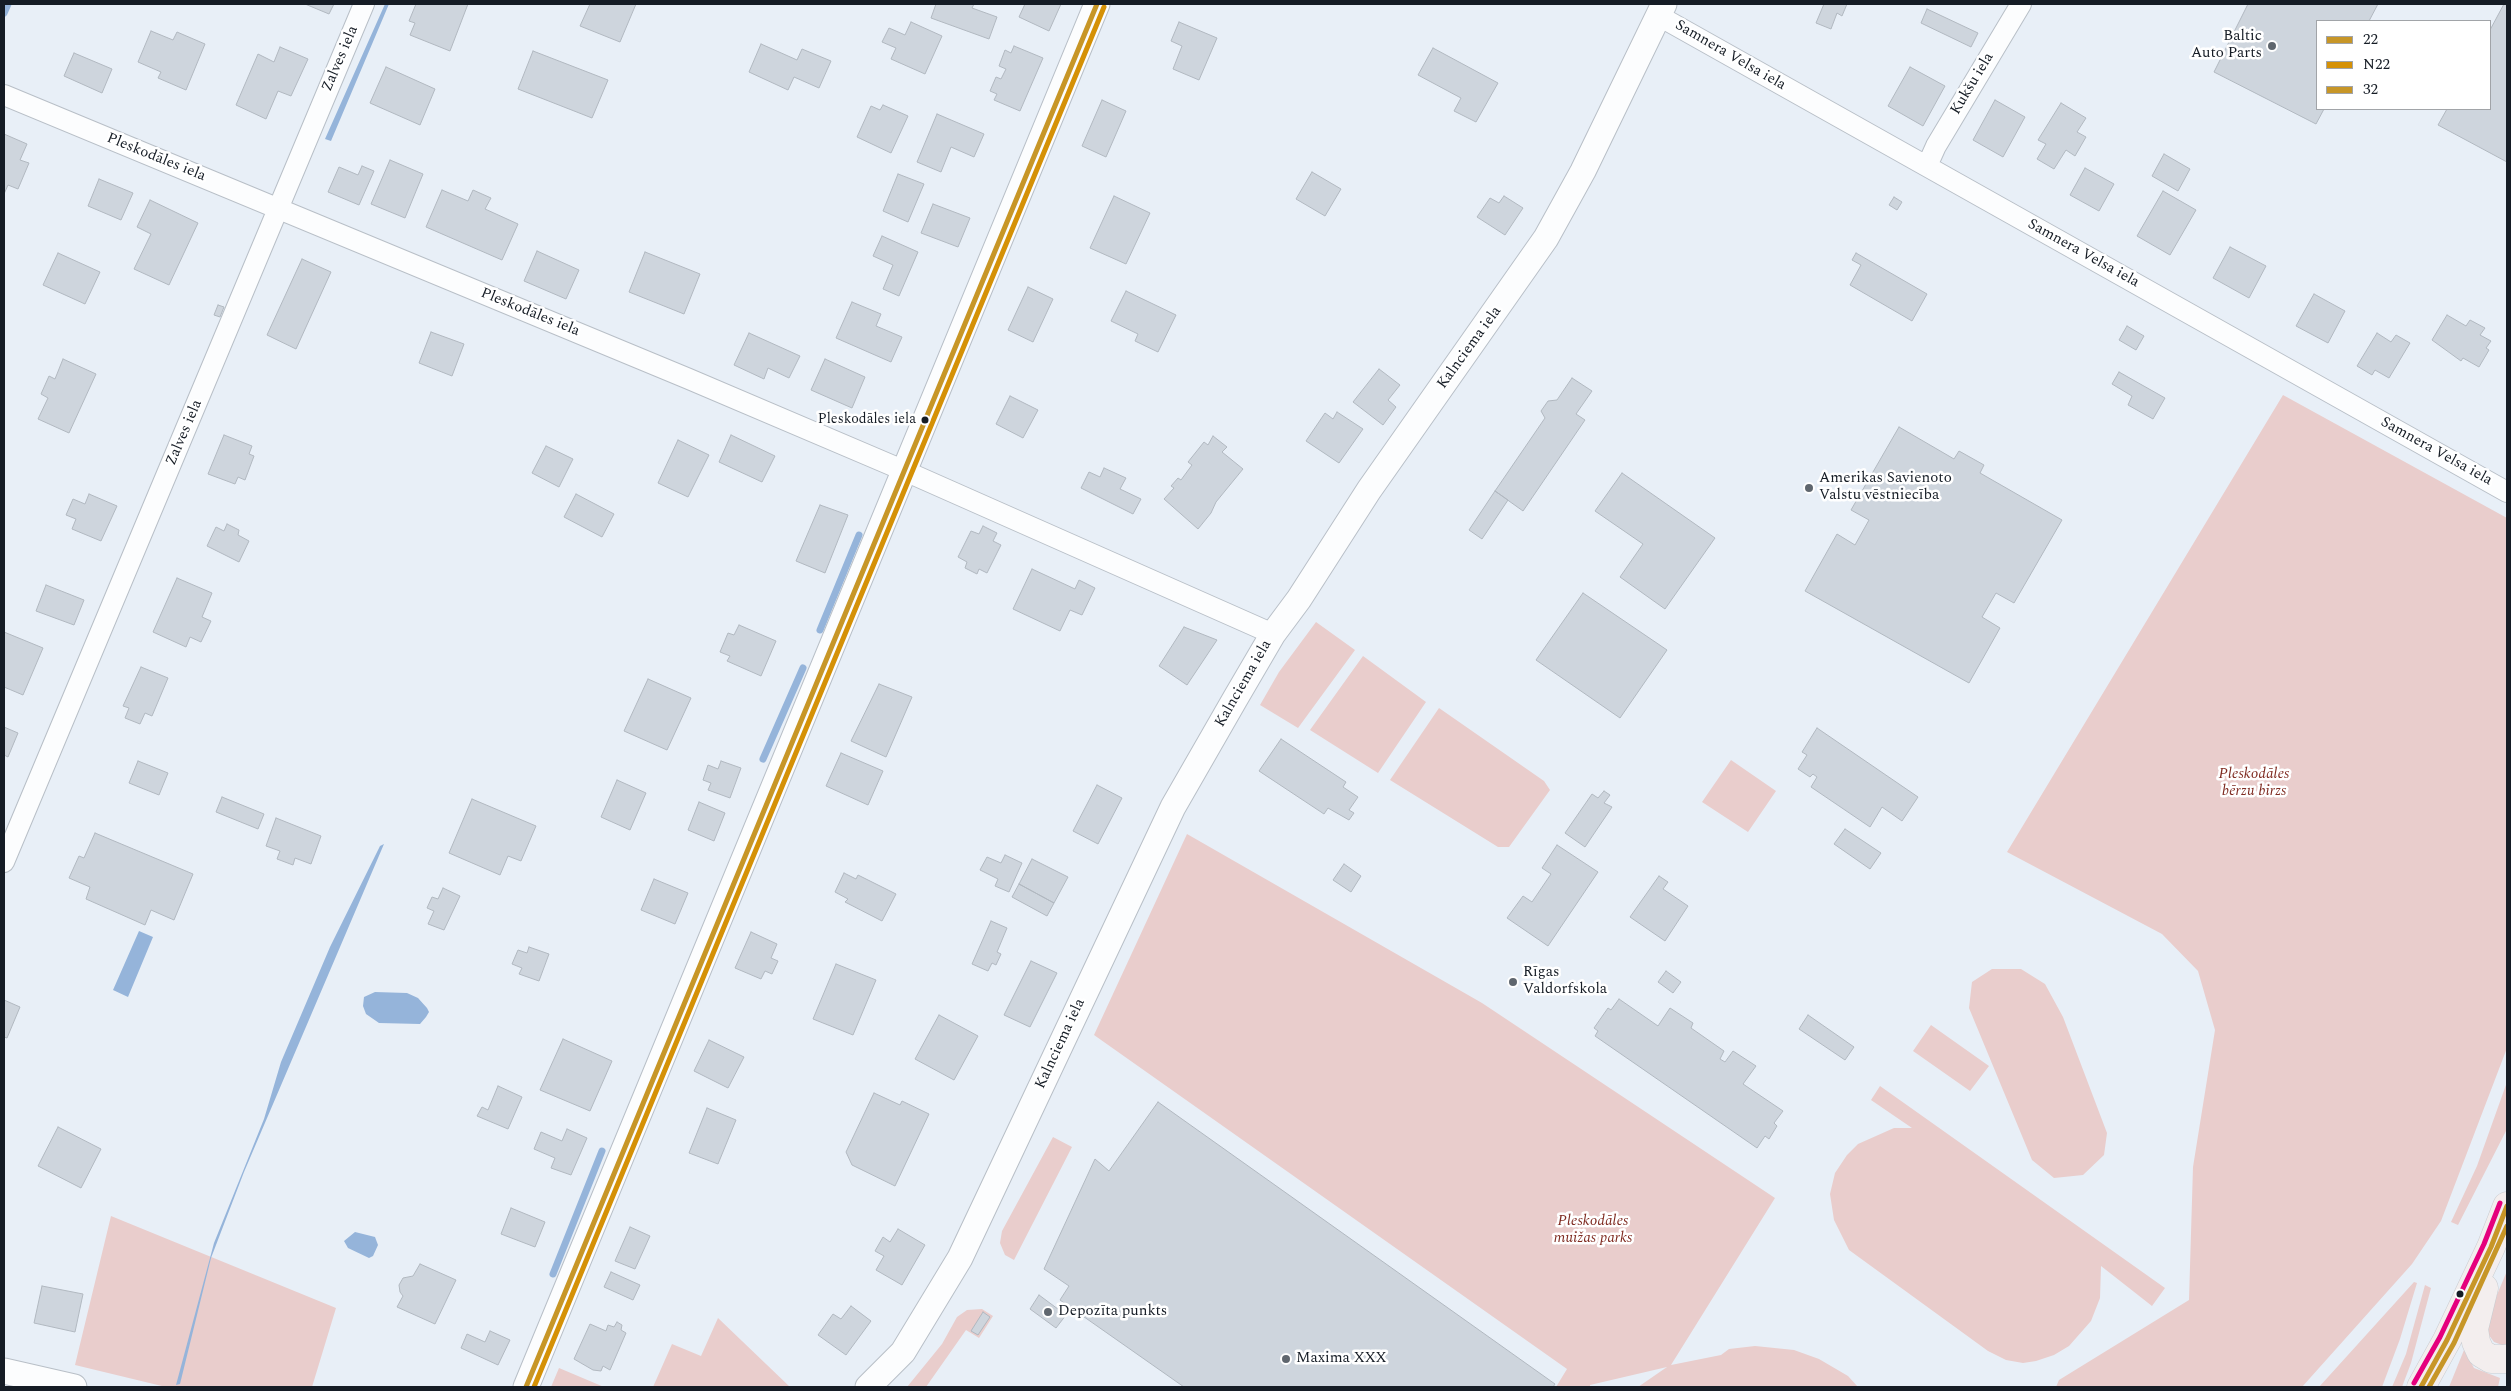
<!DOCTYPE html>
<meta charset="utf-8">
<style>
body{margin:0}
#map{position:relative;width:2511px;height:1391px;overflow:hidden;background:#e8eff7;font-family:Spectral,serif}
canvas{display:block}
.frame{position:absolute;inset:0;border:5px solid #151c25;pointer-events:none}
.legend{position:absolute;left:2316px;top:20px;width:175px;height:90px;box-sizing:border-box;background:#fff;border:1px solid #a1a4a8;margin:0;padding:6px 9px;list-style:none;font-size:15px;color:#151c25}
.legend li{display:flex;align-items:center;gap:10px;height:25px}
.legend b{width:25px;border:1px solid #a1a4a8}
</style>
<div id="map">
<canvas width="2511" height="1391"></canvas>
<div class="frame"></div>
<ul class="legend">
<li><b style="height:6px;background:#c79627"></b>22</li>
<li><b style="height:6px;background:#d59106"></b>N22</li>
<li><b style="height:6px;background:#c79627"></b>32</li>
</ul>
</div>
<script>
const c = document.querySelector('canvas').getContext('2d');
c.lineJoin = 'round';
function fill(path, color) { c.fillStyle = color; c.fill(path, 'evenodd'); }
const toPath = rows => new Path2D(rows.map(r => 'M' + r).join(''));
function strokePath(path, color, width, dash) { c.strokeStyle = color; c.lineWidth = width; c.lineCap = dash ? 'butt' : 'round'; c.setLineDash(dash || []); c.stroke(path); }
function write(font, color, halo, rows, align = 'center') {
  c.font = font + ' Spectral,serif'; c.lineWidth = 5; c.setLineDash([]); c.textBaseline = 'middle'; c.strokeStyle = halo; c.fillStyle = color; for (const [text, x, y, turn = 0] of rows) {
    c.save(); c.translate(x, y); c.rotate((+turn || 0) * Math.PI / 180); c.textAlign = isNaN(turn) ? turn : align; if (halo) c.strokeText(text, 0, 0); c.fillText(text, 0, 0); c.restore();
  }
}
fill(toPath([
 [2283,395,2507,518,2507,1048,2441,1221,2412,1264,2302,1387,2056,1387,2059,1380,2189,1300,2193,1167,2215,1030,2198,971,2162,934,2007,852],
 [1316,622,1355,650,1298,728,1260,705,1279,672],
 [1363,656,1426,702,1378,773,1310,730],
 [1439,708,1544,781,1550,790,1509,847,1498,847,1390,780],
 [1731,760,1776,791,1748,832,1702,802],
 [1187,834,1482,1003,1775,1198,1671,1365,1721,1355,1729,1349,1755,1346,1794,1350,1819,1359,1848,1376,1858,1387,1638,1387,1667,1367,1590,1385,1590,1387,1556,1387,1567,1369,1094,1035],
 [1992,969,2021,969,2045,984,2063,1017,2107,1133,2104,1155,2083,1175,2054,1178,2032,1160,1969,1008,1972,982],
 [1931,1025,1989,1066,1970,1091,1913,1051],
 [2507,1082,2507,1129,2458,1225,2451,1222,2477,1166],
 [1880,1086,2165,1288,2152,1306,2101,1266,2100,1298,2091,1321,2069,1346,2054,1355,2036,1361,2023,1363,2006,1360,1988,1351,1849,1250,1834,1220,1830,1194,1835,1173,1847,1155,1858,1144,1894,1128,1912,1128,1871,1100],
 [1053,1137,1072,1147,1014,1260,1005,1255,1000,1243,1002,1231],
 [111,1216,336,1308,312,1387,166,1387,75,1365],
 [2507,1271,2507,1344,2502,1345,2494,1342,2488,1334,2488,1316],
 [2414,1282,2417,1283,2400,1339,2382,1387,2319,1387],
 [2425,1285,2431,1288,2411,1363,2402,1387,2392,1387,2406,1354],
 [982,1309,993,1316,979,1338,966,1330,926,1387,907,1387,942,1344,957,1317,967,1310],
 [718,1318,790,1387,653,1387,672,1344,701,1356],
 [2464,1350,2474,1368,2500,1378,2498,1387,2449,1387],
 [559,1368,604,1387,551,1387]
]), '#e9cdcc');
fill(toPath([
 [385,4,389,4,331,141,325,139],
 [384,844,244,1172,211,1258,180,1384,176,1385,214,1243,264,1119,281,1062,330,947,380,846],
 [139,931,153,937,128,997,113,990],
 [375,992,407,993,418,998,427,1008,429,1012,426,1017,420,1024,379,1023,366,1014,363,1006,364,997],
 [355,1232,375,1237,378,1245,373,1256,369,1258,348,1248,344,1241]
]), '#95b4da');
strokePath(toPath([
 [4,13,8,4],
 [820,630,859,535],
 [763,759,803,668],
 [553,1274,602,1151]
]), '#95b4da', 7);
const building = toPath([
 [305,4,334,4,329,14,305,4],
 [416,4,468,4,450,51,410,35,415,23,409,21,416,4],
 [590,4,636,4,620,42,580,26,590,4],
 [936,4,974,4,972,8,997,17,989,39,931,18,936,4],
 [1025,4,1061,4,1049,31,1019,17,1025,4],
 [1824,4,1847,4,1842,16,1837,13,1831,29,1816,23,1824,4],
 [2248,4,2378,4,2369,21,2317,21,2317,109,2324,109,2316,124,2214,72,2248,4],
 [2504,4,2507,4,2507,162,2438,125,2447,109,2490,109,2490,30,2504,4],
 [1927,9,1978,33,1971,47,1921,23,1927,9],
 [911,22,942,36,925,74,891,59,896,48,882,42,889,28,905,35,911,22],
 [1179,22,1217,38,1199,80,1173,69,1182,46,1171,41,1179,22],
 [151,31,173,40,177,32,205,44,186,90,158,78,161,72,138,62,151,31],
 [761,44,797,60,802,49,831,61,819,88,794,77,788,90,749,72,761,44],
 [1014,46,1043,58,1020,111,994,100,997,94,990,91,996,77,1001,79,1006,69,999,66,1005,50,1011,53,1014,46],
 [280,47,308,59,291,96,278,91,266,119,236,105,258,54,274,62,280,47],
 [1433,48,1498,83,1476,122,1454,111,1461,98,1418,75,1433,48],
 [533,51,608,80,592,118,518,89,533,51],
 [74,53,112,69,102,93,64,76,74,53],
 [386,67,435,89,420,125,370,103,386,67],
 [1910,67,1945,86,1923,126,1888,106,1910,67],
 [1102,100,1126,111,1106,157,1082,146,1102,100],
 [1995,100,2025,117,2003,157,1973,140,1995,100],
 [2061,103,2086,118,2077,132,2086,137,2075,156,2066,150,2054,169,2037,159,2046,144,2038,140,2061,103],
 [883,105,908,116,891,153,857,137,871,106,880,110,883,105],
 [937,114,984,134,974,157,951,147,941,172,917,162,937,114],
 [4,134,27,144,20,160,29,163,18,189,8,185,4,194,4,134],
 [2164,154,2190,169,2178,191,2152,176,2164,154],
 [390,160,423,174,405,218,371,204,390,160],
 [362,166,374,171,359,205,328,192,339,167,358,175,362,166],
 [2085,168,2114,184,2099,211,2070,195,2085,168],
 [1312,172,1341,189,1325,216,1296,199,1312,172],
 [898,174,924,184,908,222,883,211,898,174],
 [99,179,133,193,121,220,88,206,99,179],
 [442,190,468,201,473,190,491,198,485,209,518,224,502,260,426,227,442,190],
 [2163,191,2196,210,2170,255,2137,236,2163,191],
 [1114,196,1150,213,1126,264,1090,248,1114,196],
 [1504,196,1523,208,1505,235,1477,217,1490,198,1499,203,1504,196],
 [1894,197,1902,202,1897,210,1889,205,1894,197],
 [150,200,198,223,169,285,134,269,151,234,137,227,150,200],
 [933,204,970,218,958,247,921,233,933,204],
 [882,236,918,252,899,296,883,289,893,265,873,256,882,236],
 [2230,247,2266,266,2249,298,2213,278,2230,247],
 [537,251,579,270,566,299,524,281,537,251],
 [645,252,700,274,684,314,629,292,645,252],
 [58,253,100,272,85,304,43,285,58,253],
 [1856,253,1927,294,1912,321,1850,285,1861,265,1852,260,1856,253],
 [302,259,331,272,296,349,267,335,302,259],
 [1028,287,1053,299,1033,342,1008,330,1028,287],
 [1126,291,1176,315,1158,352,1135,341,1138,334,1111,321,1126,291],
 [2314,294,2345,311,2328,343,2296,326,2314,294],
 [852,302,881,314,876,326,902,337,891,362,836,338,852,302],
 [218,305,224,307,220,317,214,315,218,305],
 [2447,315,2466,326,2470,320,2485,328,2480,335,2491,341,2486,348,2489,350,2479,367,2463,358,2461,361,2432,340,2447,315],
 [2127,326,2144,336,2136,350,2119,340,2127,326],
 [431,332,464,344,452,376,419,363,431,332],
 [749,333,800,356,789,378,768,368,764,379,734,365,749,333],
 [2377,333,2391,342,2396,335,2410,343,2389,378,2375,370,2372,375,2357,366,2377,333],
 [63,359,96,374,69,433,38,419,48,398,41,394,49,376,55,379,63,359],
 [825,359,865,377,852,408,811,390,825,359],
 [1379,369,1400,385,1388,400,1396,407,1383,425,1353,402,1379,369],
 [2119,372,2165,398,2153,419,2128,405,2132,396,2112,384,2119,372],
 [1572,378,1592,391,1576,414,1585,420,1523,511,1495,491,1545,418,1541,411,1548,401,1557,400,1572,378],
 [1010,396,1038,410,1023,438,996,424,1010,396],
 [1337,412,1363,429,1339,463,1306,441,1325,413,1333,419,1337,412],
 [1899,427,1954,459,1959,451,1984,465,1980,473,2062,520,2014,603,1996,593,1982,617,2000,628,1969,683,1805,591,1837,534,1855,545,1869,520,1851,510,1899,427],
 [224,435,252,446,249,454,254,456,245,480,238,477,235,484,208,474,224,435],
 [731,435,775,456,762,482,719,462,731,435],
 [1213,436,1227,447,1222,452,1243,469,1216,502,1211,513,1198,529,1164,499,1174,488,1171,486,1178,478,1181,480,1192,465,1188,462,1204,442,1208,445,1213,436],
 [678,440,709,455,688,497,658,483,678,440],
 [546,446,573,459,559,487,532,473,546,446],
 [1104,468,1126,478,1120,489,1141,499,1133,514,1081,488,1089,472,1100,477,1104,468],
 [1622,473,1715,538,1665,609,1620,577,1643,544,1595,511,1622,473],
 [1495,491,1508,500,1482,539,1469,530,1495,491],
 [89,494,117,506,101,541,72,529,76,519,66,515,73,499,85,504,89,494],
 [576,494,614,514,602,537,564,517,576,494],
 [820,505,848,515,825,573,796,561,820,505],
 [227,524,239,530,238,535,249,541,239,562,207,546,216,527,224,531,227,524],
 [983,526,997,533,993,541,1001,545,987,573,979,569,977,574,965,568,967,562,958,557,971,531,979,534,983,526],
 [1032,569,1075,589,1079,580,1095,588,1082,615,1070,610,1060,631,1013,609,1032,569],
 [177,578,212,593,202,617,211,621,201,642,190,637,186,647,153,632,177,578],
 [46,585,84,600,74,625,36,611,46,585],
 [1583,593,1667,650,1620,718,1536,660,1583,593],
 [739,625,776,641,761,676,727,661,730,656,720,652,728,633,734,635,739,625],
 [1184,627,1217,640,1187,685,1159,666,1184,627],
 [4,632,43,648,23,695,4,687,4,632],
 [141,667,168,678,152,716,145,713,140,724,125,718,129,708,123,706,141,667],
 [648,679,691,698,667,750,624,731,648,679],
 [879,684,912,697,886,757,851,741,879,684],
 [4,727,18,733,8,757,4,755,4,727],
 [1817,728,1918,797,1902,821,1882,807,1870,827,1811,787,1817,777,1813,774,1810,777,1798,769,1807,755,1802,752,1817,728],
 [1281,739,1346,782,1343,787,1358,797,1349,810,1354,813,1349,820,1328,808,1324,814,1259,771,1281,739],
 [841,753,883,771,868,805,826,786,841,753],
 [138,761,168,773,159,795,129,783,138,761],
 [721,761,741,768,730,798,708,790,711,783,703,780,708,765,718,769,721,761],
 [617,780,646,793,630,830,601,817,617,780],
 [1097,785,1122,798,1098,844,1073,831,1097,785],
 [1604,791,1610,795,1604,803,1612,807,1585,847,1565,833,1592,794,1598,798,1604,791],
 [222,797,264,814,258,829,216,812,222,797],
 [472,799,536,826,521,861,508,856,500,875,449,853,472,799],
 [699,802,725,813,714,841,688,830,699,802],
 [276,818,321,836,311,864,295,858,293,865,277,859,280,851,266,846,276,818],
 [1845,829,1881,853,1870,869,1834,844,1845,829],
 [95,833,193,874,174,920,151,910,145,925,86,899,90,887,69,878,79,856,84,858,95,833],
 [1557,845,1598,872,1548,946,1507,918,1523,896,1532,902,1551,874,1542,868,1557,845],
 [1005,855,1022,863,1009,892,995,886,998,879,980,870,987,857,1001,863,1005,855],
 [1032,859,1068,877,1054,903,1019,884,1032,859],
 [1344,864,1361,876,1351,892,1333,880,1344,864],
 [844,873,856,879,858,875,896,894,882,921,845,902,848,899,835,892,844,873],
 [1659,876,1668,882,1663,889,1688,906,1665,941,1630,917,1659,876],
 [654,879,688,893,675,924,641,910,654,879],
 [1019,884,1054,903,1047,916,1012,897,1019,884],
 [443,888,460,896,444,930,428,924,434,911,427,908,432,897,438,899,443,888],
 [991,921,1007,928,997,952,1001,954,996,965,992,963,988,971,972,964,991,921],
 [751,932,777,944,771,958,778,961,772,974,765,971,761,979,735,968,751,932],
 [529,947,549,954,539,981,519,974,522,968,512,964,518,950,527,953,529,947],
 [1031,961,1057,973,1030,1027,1004,1015,1031,961],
 [836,964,876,980,853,1035,813,1019,836,964],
 [1666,971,1681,982,1673,993,1658,982,1666,971],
 [1619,999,1658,1026,1670,1008,1693,1023,1691,1028,1724,1051,1720,1059,1725,1062,1733,1051,1756,1066,1743,1084,1783,1111,1774,1123,1777,1126,1769,1139,1765,1136,1757,1148,1595,1036,1598,1031,1594,1028,1608,1008,1611,1010,1619,999],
 [4,1000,20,1007,7,1038,4,1037,4,1000],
 [939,1015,978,1036,954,1080,915,1059,939,1015],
 [1808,1015,1854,1047,1845,1060,1799,1029,1808,1015],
 [563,1039,612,1061,590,1111,540,1090,563,1039],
 [709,1040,744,1057,728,1088,694,1071,709,1040],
 [498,1086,522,1097,508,1129,477,1116,482,1107,488,1110,498,1086],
 [874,1093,900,1105,902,1101,929,1114,895,1186,852,1165,846,1152,874,1093],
 [1158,1102,1555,1384,1553,1387,1184,1387,1060,1300,1069,1286,1044,1269,1095,1159,1109,1171,1158,1102],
 [707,1108,736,1120,718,1164,689,1153,707,1108],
 [58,1127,101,1149,81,1188,38,1166,58,1127],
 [567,1129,587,1138,571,1175,551,1168,555,1158,534,1149,541,1132,562,1141,567,1129],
 [511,1208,545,1222,535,1247,501,1234,511,1208],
 [630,1227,650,1236,635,1269,615,1261,630,1227],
 [898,1229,925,1245,902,1285,876,1270,884,1256,875,1251,883,1237,890,1242,898,1229],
 [420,1264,456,1280,435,1324,397,1307,403,1296,400,1292,399,1285,403,1278,413,1276,420,1264],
 [611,1272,640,1285,633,1300,604,1287,611,1272],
 [42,1286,83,1294,75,1332,34,1323,42,1286],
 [1039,1295,1066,1315,1056,1328,1030,1309,1039,1295],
 [851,1306,871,1321,846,1355,818,1335,833,1314,841,1319,851,1306],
 [983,1312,990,1317,978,1335,971,1331,983,1312],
 [617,1322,622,1325,621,1330,626,1333,610,1370,603,1366,601,1371,593,1370,574,1359,590,1324,606,1331,608,1325,614,1327,617,1322],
 [490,1331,510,1340,498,1365,461,1348,467,1334,485,1342,490,1331]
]);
fill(building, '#ced5dd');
strokePath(building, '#b1b8c0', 1);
const minor = toPath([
 [1659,16,2507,492],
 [4,95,689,379,905,471,1273,634],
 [1927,166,1936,146,2021,4],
 [4,862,364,4]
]);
const tertiary = toPath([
 [4,1371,74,1387],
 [526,1387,1097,4],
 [868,1387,903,1352,960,1258,1173,807,1235,699,1273,634,1299,599,1369,490,1546,238,1583,171,1664,4]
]);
const primary = toPath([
 [2484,1288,2474,1329,2476,1342,2481,1353,2491,1359,2507,1359],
 [2421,1387,2447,1340,2491,1247,2507,1206]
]);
strokePath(minor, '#b8bfc7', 22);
strokePath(tertiary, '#b8bfc7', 27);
strokePath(primary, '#c8ccd0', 29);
strokePath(minor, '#fcfdfe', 20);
strokePath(tertiary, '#fcfdfe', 25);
strokePath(primary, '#f3eeee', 28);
strokePath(toPath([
 [526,1387,1097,4]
]), '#c79627', 5);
strokePath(toPath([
 [534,1387,1104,7]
]), '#d59106', 5);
strokePath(toPath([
 [2421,1387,2447,1340,2491,1247,2507,1206]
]), '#c79627', 5);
strokePath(toPath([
 [2429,1387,2454,1343,2507,1226]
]), '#c79627', 5);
strokePath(toPath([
 [2414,1383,2440,1337,2484,1244,2500,1203]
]), '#e5007d', 5);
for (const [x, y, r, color] of [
 [2272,46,5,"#5f666e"],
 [925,420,4.5,"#151c25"],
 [1809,488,5,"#5f666e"],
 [1513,982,5,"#5f666e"],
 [2460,1294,4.5,"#151c25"],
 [1048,1312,5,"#5f666e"],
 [1286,1359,5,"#5f666e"]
]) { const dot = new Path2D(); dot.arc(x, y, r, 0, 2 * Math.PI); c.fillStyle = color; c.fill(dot); strokePath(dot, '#fff', 2); }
write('14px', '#151c25', '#fff', [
 ["Pleskodāles iela",916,420]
], 'right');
write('15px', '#151c25', '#fff', [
 ["Baltic",2262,37,"right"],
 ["Auto Parts",2262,54,"right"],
 ["Amerikas Savienoto",1819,479],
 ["Valstu vēstniecība",1819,496],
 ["Rīgas",1523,973],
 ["Valdorfskola",1523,990],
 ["Depozīta punkts",1058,1312],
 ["Maxima XXX",1296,1359]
], 'left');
write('15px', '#151c25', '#fff', [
 ["Samnera Velsa iela",1730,56,30],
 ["Zalves iela",341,59,-67],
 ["Kukšu iela",1973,84,-59],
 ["Pleskodāles iela",156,158,22],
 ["Samnera Velsa iela",2083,254,29],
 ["Pleskodāles iela",530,313,22],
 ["Kalnciema iela",1470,348,-54],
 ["Zalves iela",185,433,-67],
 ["Samnera Velsa iela",2436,452,29],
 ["Kalnciema iela",1244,684,-60],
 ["Kalnciema iela",1061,1044,-65]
]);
write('italic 15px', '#7f2b21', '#fff', [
 ["Pleskodāles",2254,775],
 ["bērzu birzs",2254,792],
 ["Pleskodāles",1593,1222],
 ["muižas parks",1593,1239]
]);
</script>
